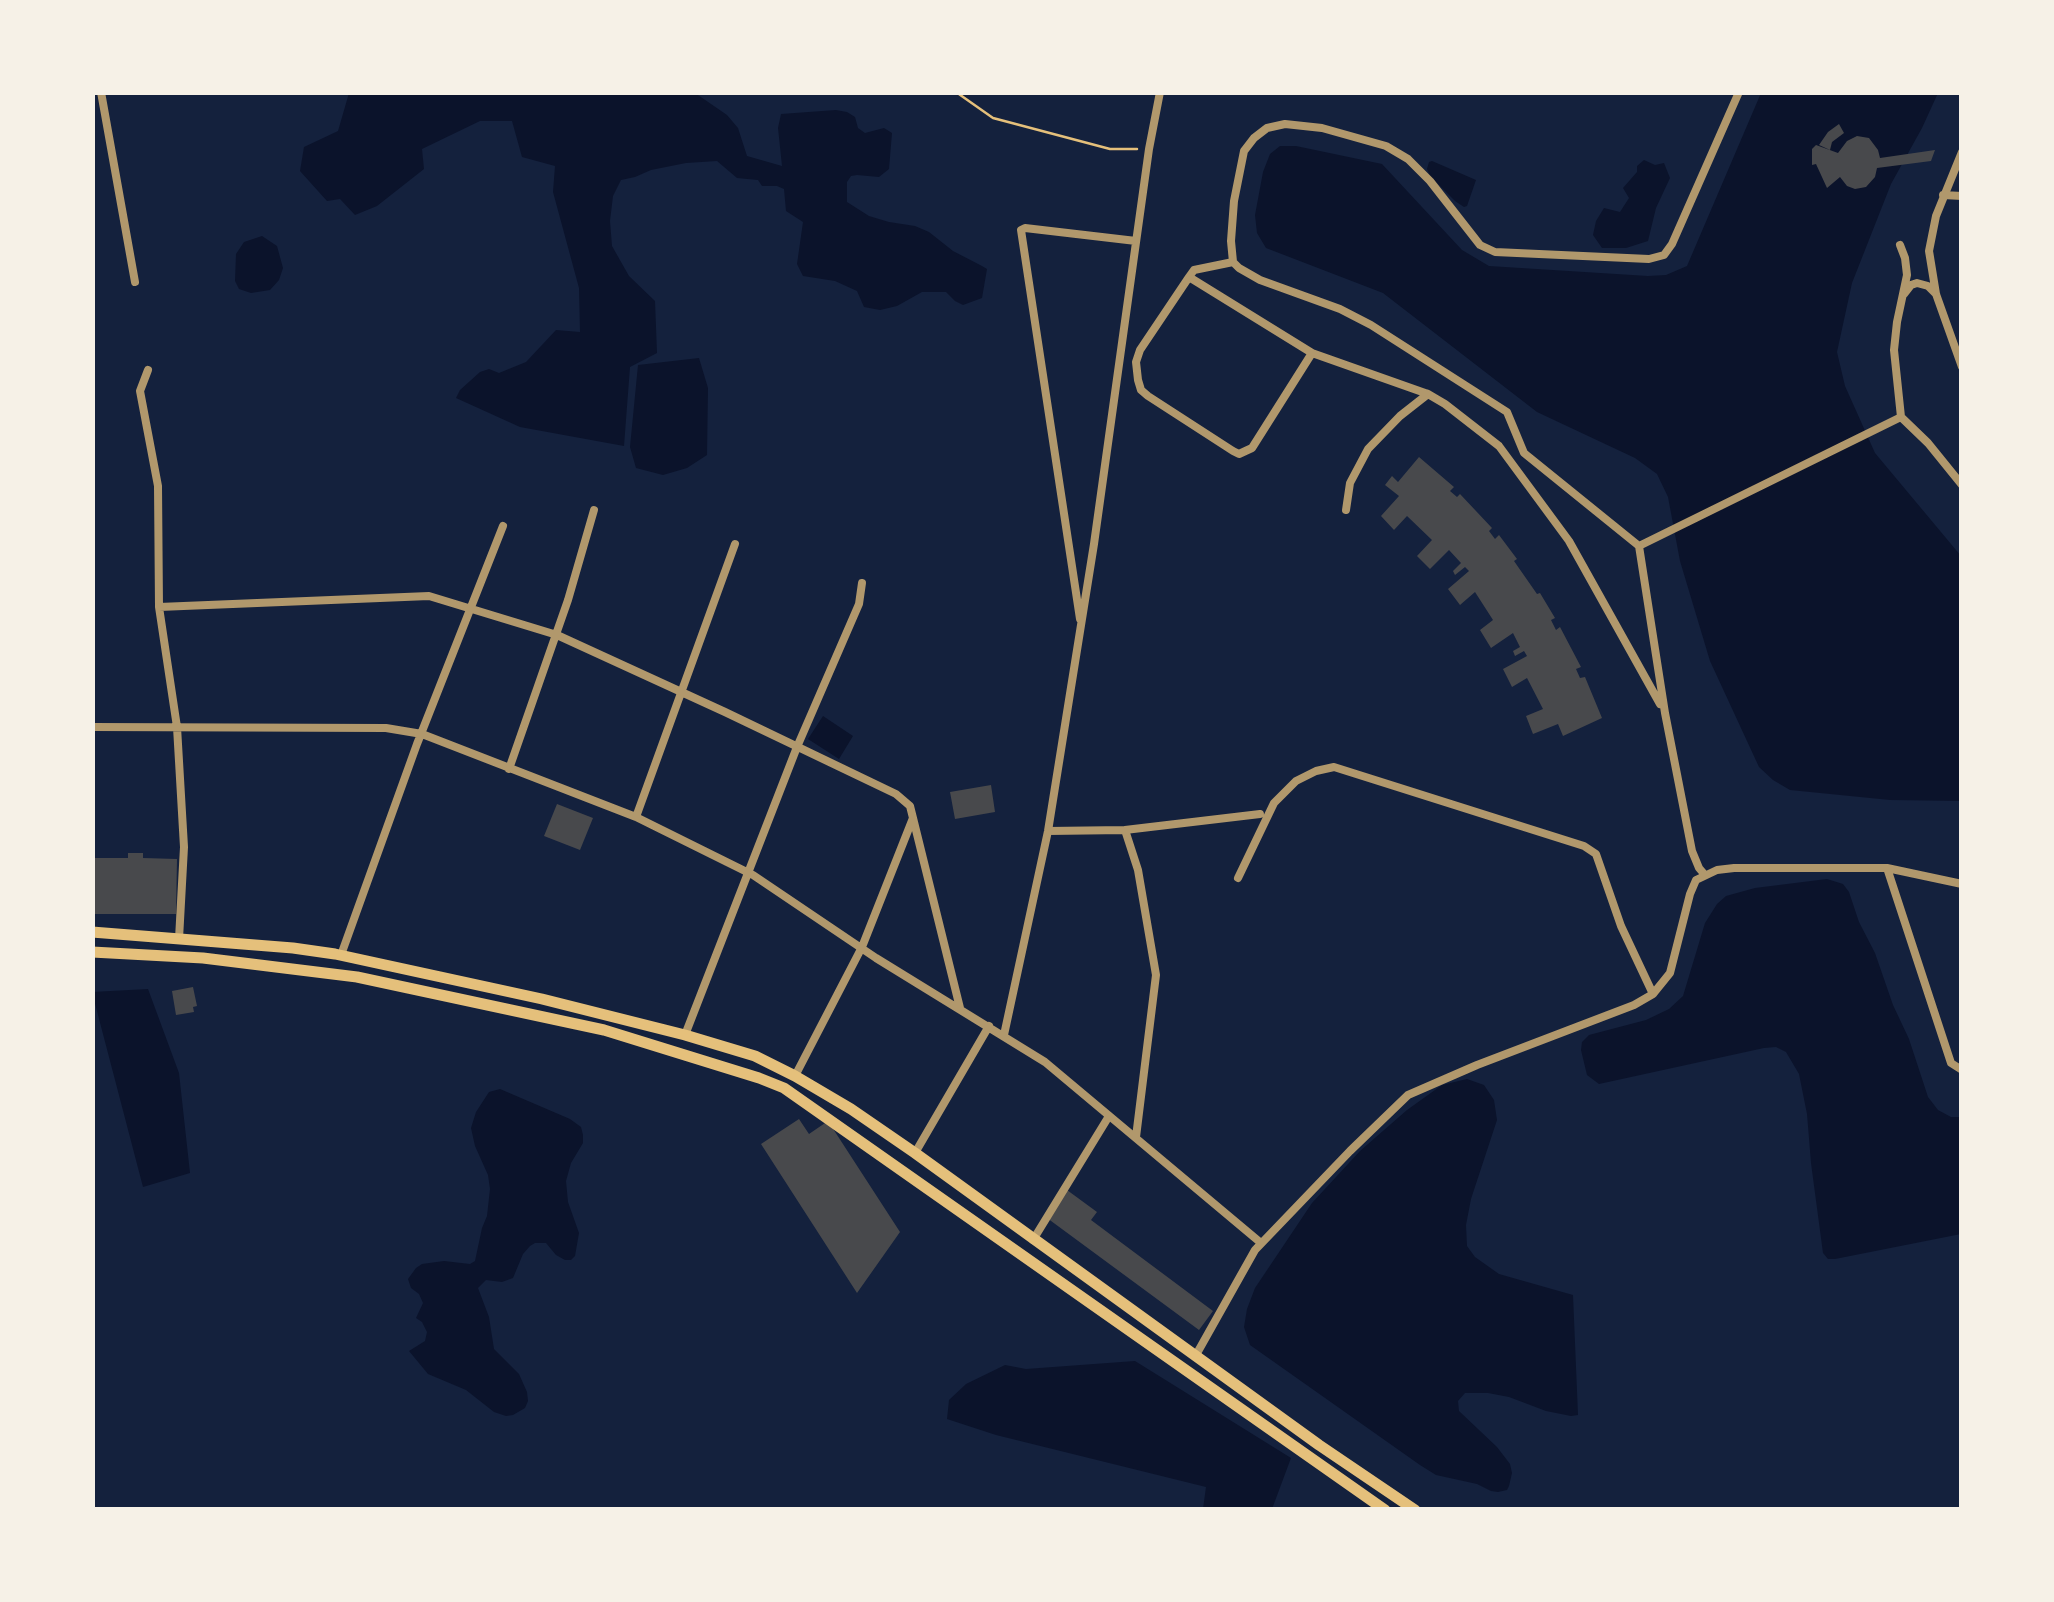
<!DOCTYPE html>
<style>
body{margin:0}
#map{position:relative;width:2054px;height:1602px;overflow:hidden;background:#14213d;font-family:"Nunito Sans",sans-serif}
canvas{display:block}
.frame{position:absolute;inset:0;border:95px solid #f6f1e7;pointer-events:none}
</style>
<div id="map">
<canvas width="2054" height="1602"></canvas>
<div class="frame"></div>
</div>
<script>
const c = document.querySelector('canvas').getContext('2d');
c.lineJoin = 'round';
function fill(path, color) { c.fillStyle = color; c.fill(path, 'evenodd'); }
const toPath = rows => new Path2D(rows.map(r => 'M' + r).join(''));
function strokePath(path, color, width, dash) { c.strokeStyle = color; c.lineWidth = width; c.lineCap = dash ? 'butt' : 'round'; c.setLineDash(dash || []); c.stroke(path); }
fill(toPath([
 [349,93,695,93,727,115,738,128,747,156,782,166,778,128,781,114,836,110,847,112,855,117,858,128,865,133,884,128,892,133,889,169,879,177,857,175,851,176,847,182,847,202,869,216,889,222,915,226,929,232,953,251,982,266,987,269,982,298,963,305,955,301,946,292,922,292,897,306,880,310,864,307,857,291,835,281,803,276,797,264,803,222,786,211,784,189,777,186,762,186,758,180,737,178,717,161,686,163,651,170,635,177,621,180,613,196,610,221,612,246,629,276,655,301,657,353,630,367,624,446,520,427,456,398,460,390,480,372,489,369,499,373,526,362,556,330,580,332,579,288,553,192,555,166,522,157,512,121,480,121,422,149,424,169,377,206,355,215,340,199,327,201,300,171,304,147,338,131],
 [1761,93,1938,93,1922,128,1891,184,1852,283,1837,352,1845,386,1875,453,1961,556,1961,801,1890,800,1790,790,1773,780,1759,767,1710,661,1680,561,1668,497,1657,474,1635,458,1537,412,1383,293,1266,248,1257,233,1255,215,1263,172,1270,154,1280,146,1296,146,1382,164,1462,250,1489,266,1648,276,1666,275,1687,266],
 [1644,160,1655,165,1664,163,1670,178,1656,208,1648,241,1626,248,1602,248,1593,235,1596,221,1604,208,1620,212,1629,198,1623,188,1637,172,1637,166],
 [1432,161,1476,180,1467,206,1464,207,1455,201,1430,176,1427,169,1429,162],
 [262,236,277,246,283,268,279,280,270,290,251,293,239,289,235,281,236,254,244,242],
 [699,358,708,388,707,455,687,468,663,475,636,468,630,447,638,365],
 [823,716,853,736,839,759,808,739],
 [1827,879,1843,884,1849,892,1859,922,1875,953,1893,1005,1909,1039,1928,1097,1938,1110,1951,1117,1962,1117,1961,1234,1835,1259,1828,1259,1823,1253,1811,1163,1807,1114,1799,1074,1786,1052,1776,1047,1764,1048,1599,1084,1587,1075,1581,1050,1582,1042,1589,1035,1646,1020,1669,1009,1683,996,1705,923,1717,904,1726,896,1755,888],
 [148,989,179,1073,190,1173,143,1187,92,992],
 [1467,1079,1484,1085,1494,1100,1497,1120,1471,1199,1466,1225,1467,1246,1475,1257,1499,1274,1573,1295,1578,1415,1571,1416,1546,1411,1509,1397,1488,1393,1465,1393,1458,1401,1459,1411,1497,1447,1510,1464,1512,1473,1509,1486,1507,1490,1498,1492,1491,1491,1477,1484,1436,1475,1420,1465,1250,1345,1244,1327,1247,1309,1255,1288,1312,1203,1360,1151,1407,1110,1442,1085],
 [500,1089,570,1119,581,1127,583,1135,583,1143,571,1163,566,1181,568,1202,579,1233,575,1256,571,1260,565,1260,556,1255,546,1243,535,1243,530,1246,523,1254,513,1278,502,1282,486,1280,478,1288,489,1317,494,1349,519,1374,527,1392,528,1401,525,1408,513,1415,506,1416,494,1412,466,1390,428,1374,409,1351,425,1341,427,1332,422,1322,416,1318,423,1303,419,1294,411,1288,408,1279,416,1268,422,1264,444,1261,470,1264,475,1261,482,1228,487,1216,490,1189,488,1175,475,1146,471,1128,476,1112,489,1092],
 [1135,1361,1291,1458,1272,1509,1203,1509,1206,1487,996,1435,947,1419,949,1400,966,1384,1005,1365,1026,1369]
]), '#0b132b');
fill(toPath([
 [1839,124,1844,133,1832,142,1830,150,1819,145,1828,132],
 [1857,136,1869,138,1878,150,1880,158,1935,150,1931,161,1877,168,1875,177,1866,187,1855,189,1847,186,1840,177,1827,188,1816,164,1812,165,1812,149,1816,145,1838,153,1847,141],
 [1419,457,1454,487,1450,491,1457,497,1460,494,1492,528,1489,531,1495,539,1499,535,1517,559,1514,561,1537,594,1540,593,1555,618,1551,620,1556,630,1560,627,1581,667,1576,669,1580,678,1585,677,1602,718,1563,736,1558,724,1533,734,1526,716,1543,709,1527,678,1512,687,1503,669,1527,656,1524,651,1515,656,1513,651,1520,647,1513,633,1491,648,1480,630,1493,620,1475,592,1460,605,1448,589,1469,571,1465,567,1455,575,1453,571,1461,563,1449,550,1430,569,1417,556,1432,540,1407,516,1394,530,1381,516,1399,496,1385,485,1392,476,1398,482],
 [991,785,995,812,955,819,950,792],
 [557,804,593,818,580,850,544,836],
 [128,853,143,853,143,858,177,859,176,914,92,914,92,858,128,858],
 [193,987,197,1006,193,1007,194,1012,176,1015,172,991],
 [799,1119,809,1134,828,1121,900,1232,857,1293,761,1144],
 [1067,1190,1097,1212,1091,1220,1213,1311,1199,1330,1047,1218]
]), '#48494c');
strokePath(toPath([
 [956,92,993,118,1110,149,1137,149]
]), '#e5c07b', 2.5);
strokePath(toPath([
 [101,92,135,282],
 [1962,152,1936,216,1929,251,1936,294,1962,367],
 [1943,195,1962,196],
 [1900,245,1905,258,1907,275,1897,322,1894,350,1901,417,1928,443,1962,485],
 [1233,262,1194,270,1189,277,1312,353,1428,394,1445,404,1499,446,1569,541,1660,704],
 [1189,277,1140,350,1136,362,1138,380,1141,390,1148,396,1233,451,1239,454,1252,448,1312,353],
 [1904,294,1911,285,1917,283,1928,286,1936,294],
 [148,370,140,391,158,486,159,607,177,727,184,847,179,939],
 [1346,510,1350,483,1368,449,1400,416,1428,394],
 [1639,546,1901,417],
 [159,607,429,596,557,635,725,712,896,794,910,806,913,818],
 [1080,619,1021,230,1025,228,1136,241],
 [92,727,386,728,422,734,636,817,753,875,876,958,1045,1062,1261,1243],
 [509,769,568,600,594,510],
 [636,817,735,544],
 [1125,830,1260,814],
 [1048,831,1125,830,1138,870,1156,975,1136,1137],
 [1887,868,1951,1063,1962,1070],
 [1705,875,1699,868,1692,851,1665,713,1639,546,1524,453,1507,412,1371,325,1340,309,1260,280,1239,268,1233,262,1231,241,1234,201,1244,151,1254,138,1267,128,1285,124,1322,128,1386,146,1408,159,1430,181,1480,245,1495,252,1649,259,1664,255,1672,244,1739,92],
 [1238,878,1274,803,1296,781,1316,771,1334,767,1584,846,1596,854,1621,926,1653,994],
 [341,955,417,744,503,526],
 [685,1035,797,747,859,604,862,583],
 [1004,1035,1048,831,1094,544,1149,149,1160,92],
 [795,1076,862,947,913,818,960,1008],
 [915,1153,989,1026],
 [1033,1240,1109,1116],
 [1196,1355,1255,1250,1350,1151,1408,1095,1477,1065,1634,1005,1653,994,1670,973,1690,894,1696,880,1717,870,1734,868,1887,868,1962,884]
]), '#b1986c', 8);
strokePath(toPath([
 [92,932,293,948,335,954,542,999,685,1035,755,1056,795,1076,851,1109,915,1153,1319,1445,1415,1510],
 [92,952,203,958,357,977,604,1030,759,1078,784,1088,1385,1510]
]), '#e5c07b', 11);
</script>
